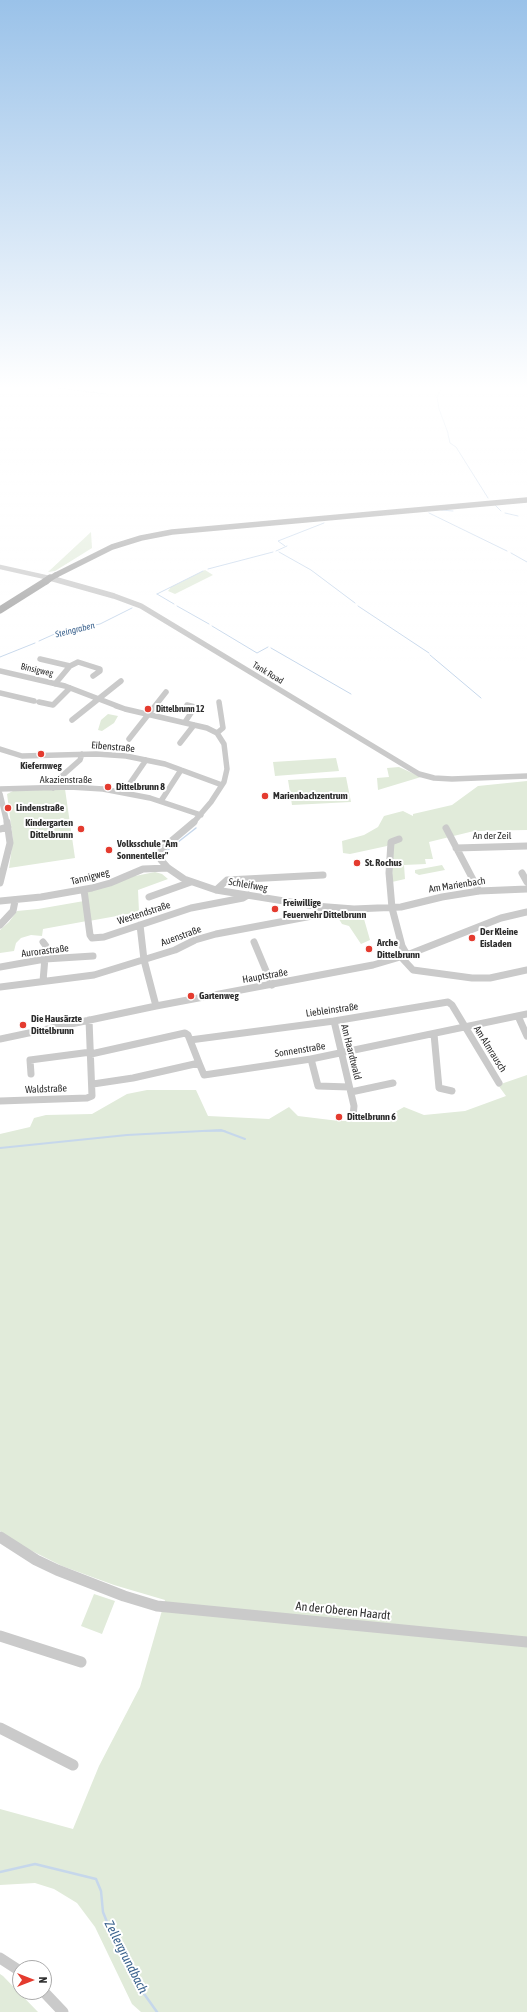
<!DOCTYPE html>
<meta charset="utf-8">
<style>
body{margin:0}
#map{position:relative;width:527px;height:2012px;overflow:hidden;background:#fff;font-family:"Asap Condensed",sans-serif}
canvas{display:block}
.north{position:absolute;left:12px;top:1960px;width:40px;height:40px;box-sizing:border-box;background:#fff;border:1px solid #ababab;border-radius:50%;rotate:90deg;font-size:11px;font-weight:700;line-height:16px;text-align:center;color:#2d2d2d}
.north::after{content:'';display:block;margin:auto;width:14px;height:18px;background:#e43b2f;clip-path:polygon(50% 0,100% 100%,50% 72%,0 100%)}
</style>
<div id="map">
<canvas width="527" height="2012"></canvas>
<div class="north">N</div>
</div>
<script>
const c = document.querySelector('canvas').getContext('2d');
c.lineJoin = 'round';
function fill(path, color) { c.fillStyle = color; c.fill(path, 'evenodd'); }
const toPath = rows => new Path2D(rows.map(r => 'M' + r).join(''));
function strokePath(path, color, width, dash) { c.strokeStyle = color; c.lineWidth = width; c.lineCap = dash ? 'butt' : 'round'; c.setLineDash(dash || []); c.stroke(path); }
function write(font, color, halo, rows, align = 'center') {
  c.font = font + ' "Asap Condensed",sans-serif'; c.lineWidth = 4; c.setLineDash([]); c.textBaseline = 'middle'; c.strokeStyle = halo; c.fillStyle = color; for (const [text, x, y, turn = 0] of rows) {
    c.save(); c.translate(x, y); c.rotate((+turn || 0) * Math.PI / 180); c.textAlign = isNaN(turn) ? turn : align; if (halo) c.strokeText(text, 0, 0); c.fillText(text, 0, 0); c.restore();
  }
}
fill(toPath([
 [91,532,92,548,55,571,48,572],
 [205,570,213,575,175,594,168,591,171,587],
 [108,714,118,716,114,723,102,731,98,730,101,720],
 [336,758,339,771,275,776,273,762],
 [399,767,421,777,378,790,377,778,389,777,387,768],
 [346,777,351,802,292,805,288,780],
 [527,781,527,830,474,831,429,842,433,859,425,859,426,864,404,865,405,879,392,882,393,839,387,846,350,854,343,853,342,841,364,835,378,827,384,816,403,811,413,816,413,814,452,805,478,786],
 [65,789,75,858,9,868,13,840,7,794,13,791],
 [442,865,445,870,419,875,415,873,415,870],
 [155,872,162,874,168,879,138,890,139,912,89,921,85,891,130,877],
 [84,901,87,921,43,929,42,936,31,935,21,938,16,943,14,951,0,953,0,930,9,922,17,911,38,909],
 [345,915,353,920,364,919,370,940,361,944,349,926,342,924,337,916],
 [527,1075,527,2012,141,2012,132,2004,95,1927,77,1903,54,1889,35,1883,0,1885,0,1809,73,1829,99,1766,140,1687,165,1600,114,1585,62,1566,26,1548,0,1531,0,1134,30,1127,34,1118,46,1115,92,1114,127,1094,147,1090,196,1090,208,1116,269,1119,289,1107,298,1116,339,1121,381,1120,404,1107,424,1115,465,1111,506,1096,498,1085],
 [94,1594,115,1601,102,1634,81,1626],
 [0,1974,3,1976,38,2012,0,2012]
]), '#e1ebda');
strokePath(toPath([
 [443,386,437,397,439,409,448,433],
 [58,388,106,394],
 [448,434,450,443,456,447,488,498],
 [495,505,501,511],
 [441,510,453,511],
 [429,513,507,551],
 [505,513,518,516],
 [285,546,278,541,324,523],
 [276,551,287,546],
 [279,552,311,570,355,603],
 [511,553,527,562],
 [208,569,273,552],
 [157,594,203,571],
 [157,594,174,604],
 [177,606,209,624],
 [358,606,429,653],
 [212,626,257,653,268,647],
 [39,641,59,632,100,624,132,608],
 [271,648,351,694],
 [430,655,481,698],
 [0,657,35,643]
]), '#c6d7eb', 1);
strokePath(toPath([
 [165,859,164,853,196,828],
 [205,1131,225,1131]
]), '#c6d7eb', 1.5);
strokePath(toPath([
 [0,1148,127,1135,221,1130,245,1139]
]), '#c6d7eb', 2);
strokePath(toPath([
 [0,1872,35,1864,96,1879,101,1891,103,1912,113,1937,128,1960,137,1984,157,2012]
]), '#c6d7eb', 2.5);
strokePath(toPath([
 [0,567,54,579]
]), '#cacaca', 4.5);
strokePath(toPath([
 [50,578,114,596,141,606,419,774,434,778,452,779,527,776],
 [40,659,70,666],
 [0,671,65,686,125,709,116,706],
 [55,684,70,666,78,662,100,669,100,671,93,676],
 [0,693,34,701],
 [39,702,53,705,70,688],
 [125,709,207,728,217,733,224,744,227,769,224,782,211,802,193,823],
 [72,720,121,681],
 [185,722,195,707,187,705],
 [217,733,223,728,219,702],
 [129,739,166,692],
 [180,743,194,725],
 [0,749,22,756,96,754,126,756,165,764,222,785],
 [53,788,63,775,80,760,82,754],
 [0,789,70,787,103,789,150,798,201,815],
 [124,792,146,760],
 [0,794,7,823],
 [161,801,181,770]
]), '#cacaca', 5.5);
strokePath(toPath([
 [194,822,162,849,160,853,161,860,168,868,184,879,216,890,315,906,354,909,401,907,442,897,479,891,527,889],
 [446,828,479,891],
 [0,829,8,827],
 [399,839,391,842,389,873,392,908,402,946,407,955],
 [456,848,527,846],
 [522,873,527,882],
 [0,883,10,843,7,822],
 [84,890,90,935,92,938,104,937,191,908,243,898,248,895],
 [216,890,227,880,323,875],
 [149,897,191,882],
 [0,901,41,897,92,888,110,883,143,869,168,868],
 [0,925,13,911,15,901],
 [140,925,144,960,156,1006],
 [43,942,46,946,43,981],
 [254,942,272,985],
 [401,957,413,970,472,978,490,978,527,970],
 [0,967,45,959,93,956],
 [0,987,94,975,175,950,195,940,216,934,312,916,322,907],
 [518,1016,527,1036],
 [334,1021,354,1106,353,1116],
 [434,1034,439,1088,452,1091],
 [0,1039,156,1006,373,965,407,955,501,918,527,912],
 [190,1040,334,1021,448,1002,452,1005,499,1083],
 [91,1054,185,1033,188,1035,199,1063],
 [311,1059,318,1086,349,1087],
 [31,1074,30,1060,91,1052],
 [93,1084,133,1078,199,1063,204,1075,311,1059,527,1014],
 [351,1092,393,1083],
 [0,1101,87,1098,92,1096,89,1020]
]), '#cacaca', 7);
strokePath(toPath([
 [0,1537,36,1560,57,1570,124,1596,157,1606,527,1642],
 [0,1636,81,1662],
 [0,1728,73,1765],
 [0,1958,20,1971],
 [44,1992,63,2012]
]), '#cacaca', 11);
strokePath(toPath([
 [56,575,112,547,141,538,172,532,527,500]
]), '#a5a5a5', 5.5);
strokePath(toPath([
 [0,610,46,581]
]), '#a5a5a5', 7);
strokePath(toPath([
 [49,579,56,575]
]), '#a5a5a5', 5.5);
strokePath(toPath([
 [46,581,50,578]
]), '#a5a5a5', 7);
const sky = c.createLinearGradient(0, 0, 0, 668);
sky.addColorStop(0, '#9ac2e9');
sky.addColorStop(0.58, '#fff');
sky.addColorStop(1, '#ffffff00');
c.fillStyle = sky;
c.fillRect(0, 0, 527, 668);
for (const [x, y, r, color] of [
 [148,709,4,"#e43b2f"],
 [41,754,4,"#e43b2f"],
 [108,787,4,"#e43b2f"],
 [265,796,4,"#e43b2f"],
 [8,808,4,"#e43b2f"],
 [81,829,4,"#e43b2f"],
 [109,850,4,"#e43b2f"],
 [357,863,4,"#e43b2f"],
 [275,909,4,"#e43b2f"],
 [472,938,4,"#e43b2f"],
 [369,949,4,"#e43b2f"],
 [191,996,4,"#e43b2f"],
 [23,1025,4,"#e43b2f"],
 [339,1117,4,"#e43b2f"]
]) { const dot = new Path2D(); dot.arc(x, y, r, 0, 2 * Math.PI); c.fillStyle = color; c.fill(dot); strokePath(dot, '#fff', 1.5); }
write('italic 9px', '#3c638e', '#fff', [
 ["Steingraben",75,630,-14]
]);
write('9px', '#2d2d2d', '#fff', [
 ["Binsigweg",37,670,13],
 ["Tank Road",268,673,31]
]);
write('bold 9px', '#2d2d2d', '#fff', [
 ["Dittelbrunn 12",156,709]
], 'left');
write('10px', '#2d2d2d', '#fff', [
 ["Eibenstraße",113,747,5],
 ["Akazienstraße",66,780],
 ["An der Zeil",492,836],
 ["Tannigweg",90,877,-14],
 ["Schleifweg",248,885,10],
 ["Am Marienbach",457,885,-9],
 ["Westendstraße",144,913,-18],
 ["Auenstraße",181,936,-20],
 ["Aurorastraße",45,951,-7],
 ["Hauptstraße",265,976,-10],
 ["Liebleinstraße",332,1010,-8],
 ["Am Almrausch",490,1049,58],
 ["Sonnenstraße",300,1050,-9],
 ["Am Haardtwald",351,1052,76],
 ["Waldstraße",46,1089,-2]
]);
write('bold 10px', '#2d2d2d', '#fff', [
 ["Kiefernweg",41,766,"center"],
 ["Dittelbrunn 8",116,787],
 ["Marienbachzentrum",273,796],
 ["Lindenstraße",16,808],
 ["Kindergarten",73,823,"right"],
 ["Dittelbrunn",73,835,"right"],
 ["Volksschule \"Am",117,844],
 ["Sonnenteller\"",117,856],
 ["St. Rochus",365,863],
 ["Freiwillige",283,903],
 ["Feuerwehr Dittelbrunn",283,915],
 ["Der Kleine",480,932],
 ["Eisladen",480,944],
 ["Arche",377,943],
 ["Dittelbrunn",377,955],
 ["Gartenweg",199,996],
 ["Die Hausärzte",31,1019],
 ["Dittelbrunn",31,1031],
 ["Dittelbrunn 6",347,1117]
], 'left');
write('12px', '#2d2d2d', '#fff', [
 ["An der Oberen Haardt",343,1611,6]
]);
write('italic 13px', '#3c638e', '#fff', [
 ["Zellergrundbach",126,1957,63]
]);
</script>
